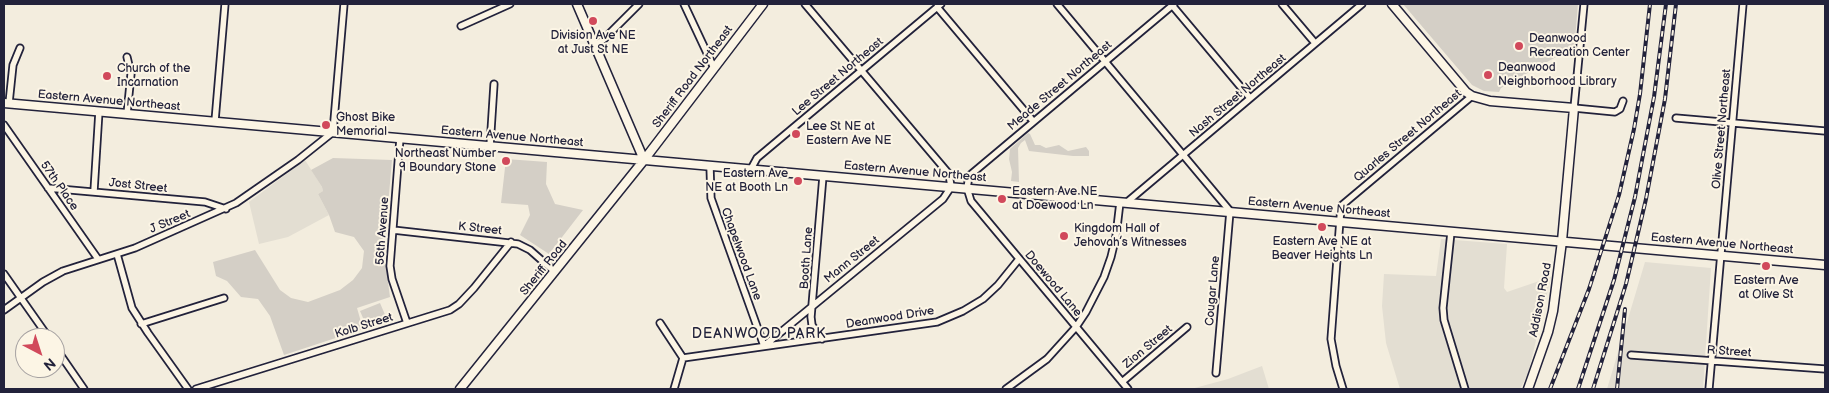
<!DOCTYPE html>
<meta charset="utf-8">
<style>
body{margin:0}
#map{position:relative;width:1829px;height:393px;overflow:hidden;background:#f3edde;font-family:"Balsamiq Sans",sans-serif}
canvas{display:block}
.frame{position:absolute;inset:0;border:5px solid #22223b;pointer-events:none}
.north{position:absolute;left:15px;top:328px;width:50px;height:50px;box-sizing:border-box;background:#fcf5e5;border:1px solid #a5a1a1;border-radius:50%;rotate:140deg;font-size:14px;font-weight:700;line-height:20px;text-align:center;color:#22223b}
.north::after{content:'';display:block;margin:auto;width:18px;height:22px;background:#d1495b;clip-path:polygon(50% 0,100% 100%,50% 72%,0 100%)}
</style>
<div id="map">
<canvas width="1829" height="393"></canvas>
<div class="frame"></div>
<div class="north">N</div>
</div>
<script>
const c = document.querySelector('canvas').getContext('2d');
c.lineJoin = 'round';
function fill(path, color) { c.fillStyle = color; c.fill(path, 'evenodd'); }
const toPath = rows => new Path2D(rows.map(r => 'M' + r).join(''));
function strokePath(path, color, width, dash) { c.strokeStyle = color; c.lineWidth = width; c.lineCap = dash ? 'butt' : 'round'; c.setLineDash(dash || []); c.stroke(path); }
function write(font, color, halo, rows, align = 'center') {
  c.font = font + ' "Balsamiq Sans",sans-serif'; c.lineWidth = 4; c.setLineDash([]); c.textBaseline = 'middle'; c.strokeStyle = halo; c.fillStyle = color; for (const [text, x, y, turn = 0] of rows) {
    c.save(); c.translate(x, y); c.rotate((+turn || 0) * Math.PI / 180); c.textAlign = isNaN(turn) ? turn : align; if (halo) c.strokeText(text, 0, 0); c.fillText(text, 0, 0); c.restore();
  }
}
fill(toPath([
 [305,160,322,187,323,191,318,194,329,215,288,237,259,244,249,202],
 [1441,239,1507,244,1504,288,1507,292,1551,277,1528,374,1520,389,1400,389,1386,343,1382,306,1384,274,1436,276],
 [1645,262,1711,268,1703,389,1607,389],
 [1262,366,1269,389,1191,389,1228,379]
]), '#e3ded2');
fill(toPath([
 [1403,4,1578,4,1574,51,1563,53,1501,88,1499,92,1484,91,1472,85],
 [1028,133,1030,134,1035,145,1040,145,1046,148,1059,145,1068,151,1086,147,1089,151,1089,156,1073,156,1029,151,1025,140,1021,143,1018,148,1019,182,1011,181,1012,172,1009,159,1010,149],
 [333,158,392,160,384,252,390,297,357,308,363,329,284,355,270,316,258,299,241,297,227,281,216,276,213,262,255,250,280,290,291,298,308,302,340,290,353,280,362,268,364,251,354,237,335,232,329,215,318,194,323,191,322,187,311,170],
 [506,159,547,162,546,184,555,204,583,210,549,254,520,235,530,215,528,205,501,203],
 [380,303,386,317,366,325,360,311]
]), '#d4cfc6');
const street = toPath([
 [684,4,714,68],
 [1057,4,1230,211,1216,373],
 [1171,4,1250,98],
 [1282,4,1315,43],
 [1584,4,1574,108,1615,112,1620,109,1623,101],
 [937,7,1033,121],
 [461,26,510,4],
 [595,45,603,40,639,4],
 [127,57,131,74,127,114],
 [9,103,13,65,20,48],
 [1676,118,1825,131],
 [215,121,225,4],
 [4,125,98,259],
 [400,138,390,266,392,279,407,323],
 [490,146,494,84],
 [710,167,711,198,764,346,943,199,951,187,949,174,805,4],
 [751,169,757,158,941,4],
 [48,188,205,202,226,209],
 [94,191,99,111],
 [1126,203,1362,4],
 [393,230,518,244,530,250,555,272],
 [1451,232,1443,308,1444,320,1465,389],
 [117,254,132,308,148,333,188,389],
 [4,274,49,338],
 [4,310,43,282,63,271,135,248,236,203,298,160,333,132,344,4],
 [660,323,683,358,674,389],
 [141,324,224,298],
 [822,339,812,325,811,317,823,176],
 [55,347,84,389],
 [1631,355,1825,369],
 [683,358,937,322,963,311,983,299,998,285,1019,259],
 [1122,382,1187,327],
 [196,389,450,310,459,304,474,288,511,242],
 [1006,389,1047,359,1076,327,1086,312,1104,277,1111,257,1116,236,1120,202],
 [1128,389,971,201,967,188,969,176,1174,4],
 [1343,389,1336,366,1331,339,1341,206,1472,96],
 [1709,389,1743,4]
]);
const secondary = toPath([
 [577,4,644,160],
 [1392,4,1466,92,1472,96,1490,101,1574,108,1562,241,1553,311,1548,332,1528,389],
 [4,103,1825,265],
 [460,389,644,160,763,4]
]);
strokePath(street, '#22223b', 9);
strokePath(secondary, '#22223b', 11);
strokePath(street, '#fcf5e5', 5.5);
strokePath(secondary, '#fcf5e5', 8);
const rail = toPath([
 [1550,389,1589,289,1619,195,1634,129,1640,94,1650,4],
 [1578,389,1614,280,1635,197,1654,97,1666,4],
 [1593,389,1626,284,1646,199,1665,99,1676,4],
 [1617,389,1625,309]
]);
strokePath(rail, '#22223b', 4);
strokePath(rail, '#fcf5e5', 2, [5.5]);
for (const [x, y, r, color] of [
 [593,21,5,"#d1495b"],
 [1519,46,5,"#d1495b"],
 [1488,75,5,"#d1495b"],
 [107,76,5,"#d1495b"],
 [326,125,5,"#d1495b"],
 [796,134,5,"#d1495b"],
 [506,161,5,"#d1495b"],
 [798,181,5,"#d1495b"],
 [1002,199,5,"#d1495b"],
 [1322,227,5,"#d1495b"],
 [1064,236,5,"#d1495b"],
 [1766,266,5,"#d1495b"]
]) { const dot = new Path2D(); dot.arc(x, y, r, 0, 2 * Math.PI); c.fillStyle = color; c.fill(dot); strokePath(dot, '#fcf5e5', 2); }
write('12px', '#22223b', '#fcf5e5', [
 ["Division Ave NE",593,36,"center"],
 ["at Just St NE",593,50,"center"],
 ["Deanwood",1529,39],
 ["Recreation Center",1529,53],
 ["Deanwood",1498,68],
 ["Neighborhood Library",1498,82],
 ["Church of the",117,69],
 ["Incarnation",117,83],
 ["Ghost Bike",336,118],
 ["Memorial",336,132],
 ["Lee St NE at",806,127],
 ["Eastern Ave NE",806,141],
 ["Northeast Number",496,154,"right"],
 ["9 Boundary Stone",496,168,"right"],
 ["Eastern Ave",788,174,"right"],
 ["NE at Booth Ln",788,188,"right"],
 ["Eastern Ave NE",1012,192],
 ["at Doewood Ln",1012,206],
 ["Kingdom Hall of",1074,229],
 ["Jehovah’s Witnesses",1074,243],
 ["Eastern Ave NE at",1322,242,"center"],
 ["Beaver Heights Ln",1322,256,"center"],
 ["Eastern Ave",1766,281,"center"],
 ["at Olive St",1766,295,"center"]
], 'left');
write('12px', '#22223b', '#fcf5e5', [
 ["Sheriff Road Northeast",693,77,-53],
 ["Lee Street Northeast",838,77,-40],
 ["Meade Street Northeast",1060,86,-40],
 ["Nash Street Northeast",1238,96,-40],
 ["Eastern Avenue Northeast",109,101,5],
 ["Olive Street Northeast",1722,129,-85],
 ["Quarles Street Northeast",1408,136,-40],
 ["Eastern Avenue Northeast",512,137,5],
 ["Eastern Avenue Northeast",915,172,5],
 ["57th Place",59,186,55],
 ["Jost Street",138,186,6],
 ["Eastern Avenue Northeast",1319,208,5],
 ["J Street",170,222,-23],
 ["K Street",480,229,6],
 ["56th Avenue",383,231,-86],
 ["Eastern Avenue Northeast",1722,244,5],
 ["Chapelwood Lane",741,254,70],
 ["Booth Lane",807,258,-86],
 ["Mann Street",852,260,-39],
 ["Sheriff Road",544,268,-51],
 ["Doewood Lane",1053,284,50],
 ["Cougar Lane",1213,291,-85],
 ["Addison Road",1541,300,-79],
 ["Deanwood Drive",890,318,-9],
 ["Kolb Street",364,326,-17],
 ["Zion Street",1148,347,-40],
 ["R Street",1729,352,4]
]);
c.letterSpacing = '1px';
write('14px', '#22223b', '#fcf5e5', [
 ["DEANWOOD PARK",759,334]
]);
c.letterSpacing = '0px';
</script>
